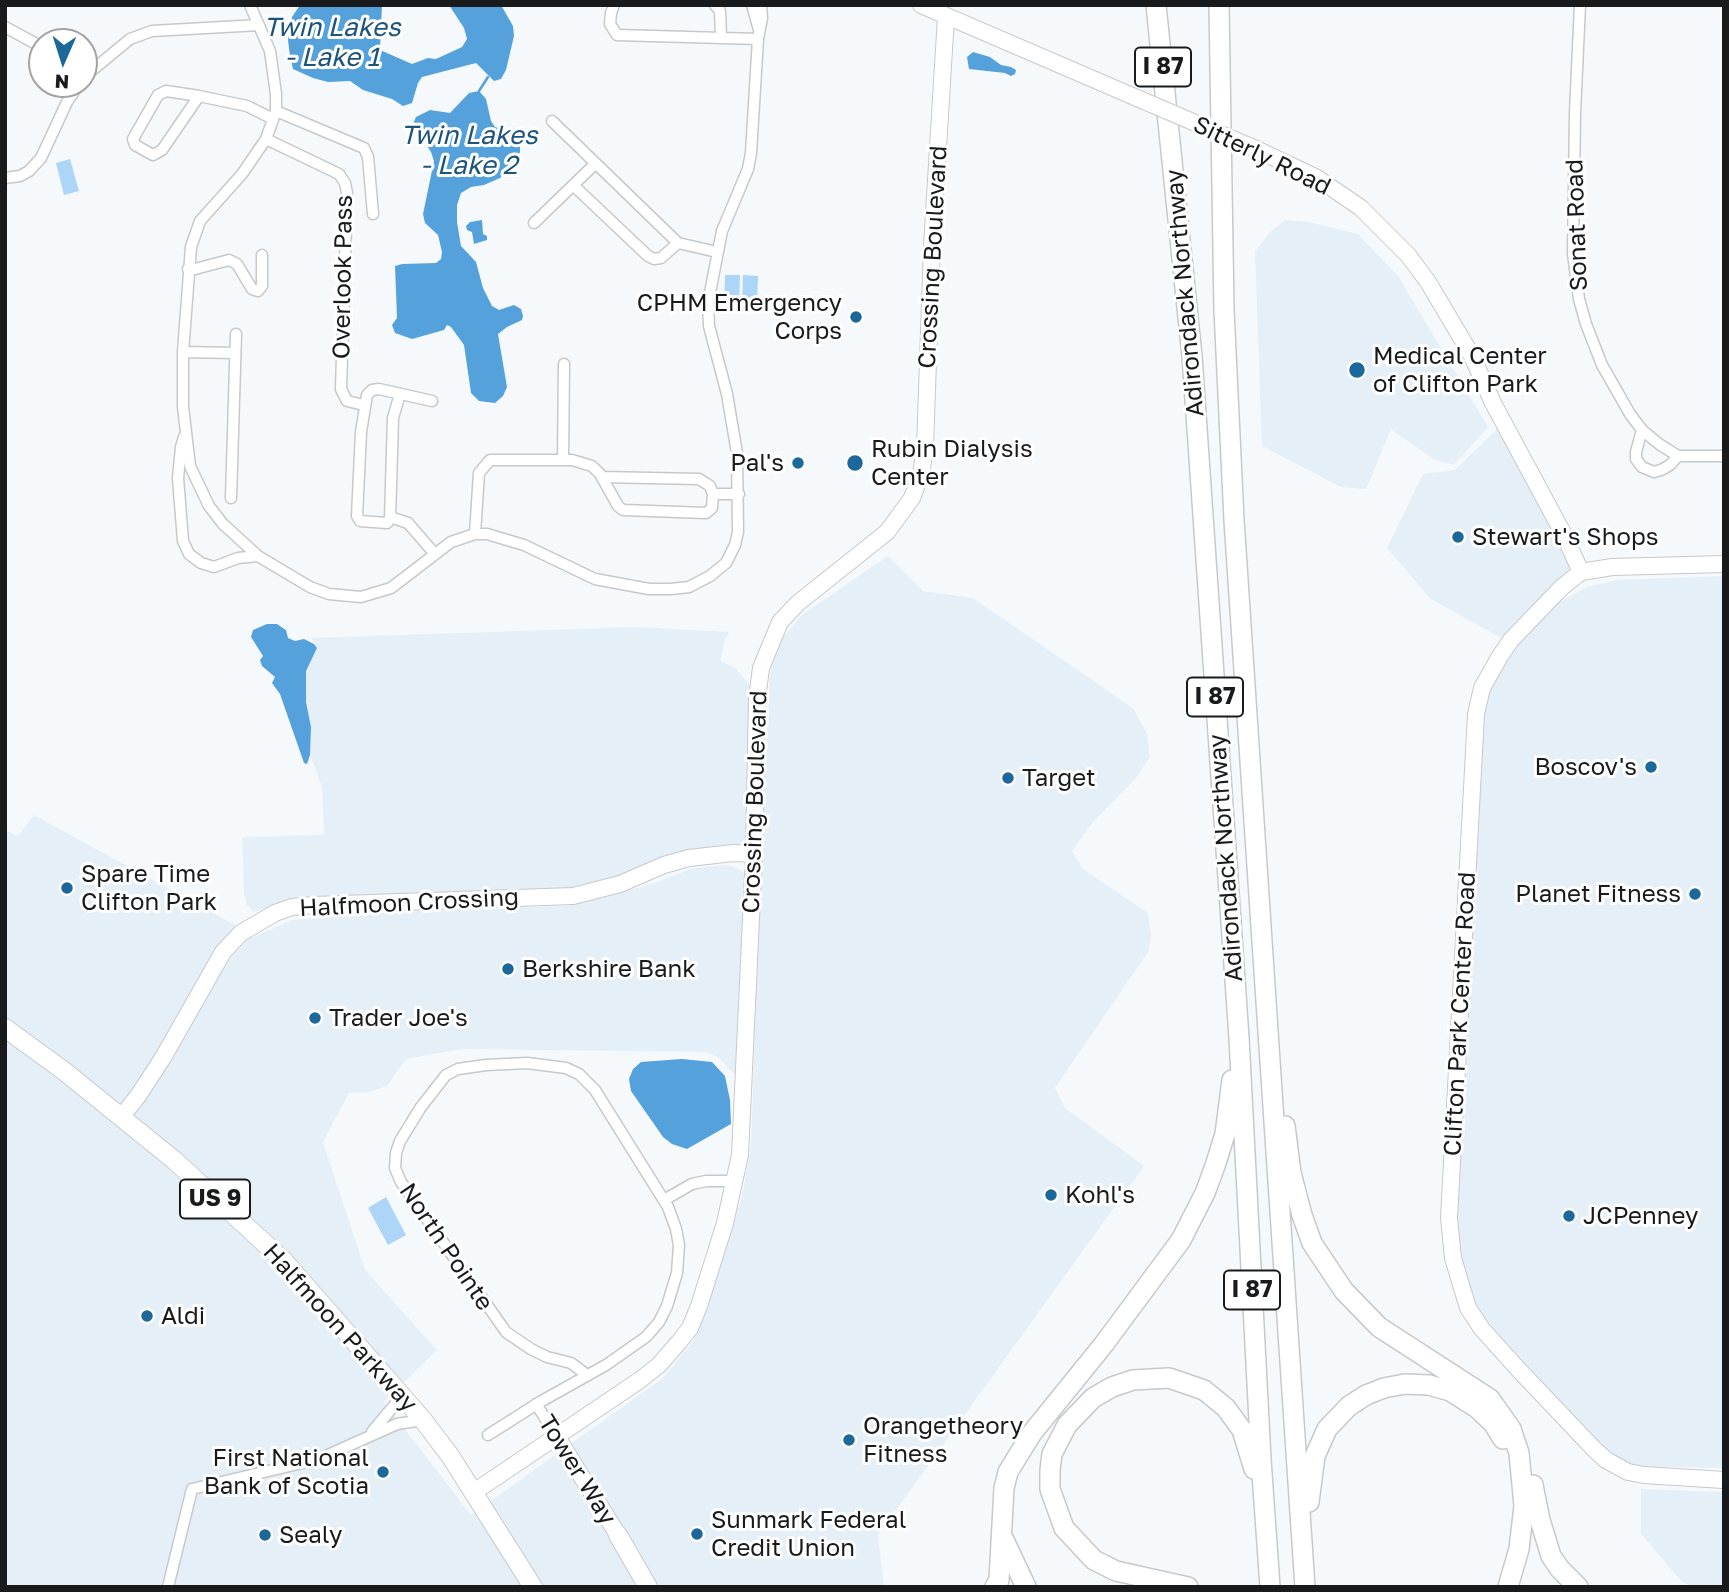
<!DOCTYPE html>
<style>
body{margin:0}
#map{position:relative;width:1729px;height:1592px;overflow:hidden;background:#f6f9fc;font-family:"Golos Text",sans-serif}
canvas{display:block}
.frame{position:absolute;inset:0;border:7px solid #191a1b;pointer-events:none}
.north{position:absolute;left:28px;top:28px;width:70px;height:70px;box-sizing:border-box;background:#fff;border:2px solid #a3a3a4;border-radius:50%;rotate:183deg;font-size:19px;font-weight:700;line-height:28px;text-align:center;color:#191a1b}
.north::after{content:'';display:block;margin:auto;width:24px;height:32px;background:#1d689b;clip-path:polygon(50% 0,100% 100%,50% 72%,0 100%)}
</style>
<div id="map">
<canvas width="1729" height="1592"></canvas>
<div class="frame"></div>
<div class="north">N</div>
</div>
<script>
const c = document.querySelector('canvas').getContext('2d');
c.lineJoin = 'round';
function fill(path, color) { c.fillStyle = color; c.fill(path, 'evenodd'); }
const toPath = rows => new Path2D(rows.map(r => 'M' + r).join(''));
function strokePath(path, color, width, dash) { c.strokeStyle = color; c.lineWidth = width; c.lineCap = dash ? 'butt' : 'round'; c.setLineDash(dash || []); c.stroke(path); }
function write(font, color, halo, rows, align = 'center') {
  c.font = font + ' "Golos Text",sans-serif'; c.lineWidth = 6; c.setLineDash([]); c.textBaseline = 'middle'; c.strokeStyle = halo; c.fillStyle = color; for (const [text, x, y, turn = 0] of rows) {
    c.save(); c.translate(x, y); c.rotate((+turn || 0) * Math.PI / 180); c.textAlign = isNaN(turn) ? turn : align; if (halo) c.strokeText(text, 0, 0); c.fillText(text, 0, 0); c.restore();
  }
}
fill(toPath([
 [1285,220,1309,222,1358,234,1398,276,1488,427,1454,465,1433,459,1391,429,1366,489,1341,487,1262,446,1255,252,1269,233],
 [1499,427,1573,570,1505,640,1431,599,1387,548,1423,474,1455,470],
 [888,556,923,591,973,598,1133,708,1147,734,1150,757,1135,779,1093,822,1072,851,1083,869,1148,913,1151,936,1148,952,1055,1088,1065,1108,1144,1166,878,1535,884,1587,5,1587,5,830,18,836,34,815,235,925,226,963,249,939,292,920,364,912,566,906,652,884,691,869,722,865,733,866,745,873,737,1077,718,1057,705,1052,462,1049,406,1059,387,1086,369,1092,349,1093,323,1142,365,1270,437,1350,384,1402,471,1515,663,1378,694,1340,741,1200,751,1148,761,848,770,672,782,638,802,615],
 [1724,576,1724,1468,1633,1466,1602,1448,1481,1314,1462,1273,1455,1220,1478,768,1485,702,1511,651,1552,606,1587,587,1617,580],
 [636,627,729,632,724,642,721,661,735,668,749,684,751,692,747,844,652,863,581,889,282,903,254,912,247,905,244,894,242,837,324,835,322,787,310,755,311,727,306,702,306,671,317,648,311,638],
 [1641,1489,1724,1492,1724,1587,1697,1587,1683,1583,1641,1534]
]), '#e5eff7');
fill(toPath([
 [70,159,79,191,64,195,56,163],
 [725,275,740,275,739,309,724,308],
 [743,275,758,276,757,309,742,309],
 [386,1197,406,1235,388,1245,368,1208]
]), '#add5f7');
fill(toPath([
 [300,5,382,5,380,50,412,64,428,58,436,59,462,47,467,39,464,28,449,5,501,5,513,26,514,36,506,70,501,79,494,81,476,63,422,77,418,83,412,103,403,106,392,99,363,90,350,81,328,82,313,78,293,69,290,56,288,40,292,17],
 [973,52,990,57,1001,65,1011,67,1016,70,1015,74,1011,76,1005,73,969,69,967,57],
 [479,91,486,99,491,121,495,127,506,131,520,143,520,152,515,162,500,178,484,185,471,187,461,193,457,205,457,222,461,246,476,262,483,288,492,306,499,310,514,305,521,309,523,316,522,320,507,327,498,334,507,387,503,396,495,403,479,401,471,393,464,345,451,327,447,325,444,330,412,339,395,333,392,325,397,318,395,266,402,264,436,263,441,259,442,252,438,235,425,223,423,214,434,161,431,152,413,124,416,117,430,110,450,113,469,93],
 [482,220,483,234,487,236,487,240,474,244,472,232,467,230,466,226,470,222],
 [267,624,277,624,286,630,288,638,295,641,304,639,314,644,317,648,306,671,306,702,311,727,310,755,307,764,304,763,280,694,272,683,275,677,262,666,260,660,263,656,251,637,253,630],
 [682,1059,712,1062,725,1076,730,1100,731,1124,687,1149,672,1144,663,1137,631,1091,629,1079,633,1069,641,1062]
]), '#54a1db');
strokePath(toPath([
 [479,91,488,77]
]), '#54a1db', 2.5);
const street = toPath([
 [250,5,270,51,276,94,276,111,266,139,242,174,200,221,191,247,183,352,183,407,190,466,209,506,223,524,258,556,310,587,329,594,361,597,391,588,451,542,475,534,487,534,524,545,595,579,649,589,671,589,689,587,710,576,726,563,735,545,738,532,737,453,727,394,709,326,708,303,722,231,748,169,751,153,758,39,762,18,761,5],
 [614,5,611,13,610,24,617,35,758,39],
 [715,5,720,11,721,38],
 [752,5,759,30],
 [1580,5,1575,113,1573,254,1579,299,1586,324,1602,365,1630,414,1642,430,1659,444,1678,456,1724,456],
 [5,27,42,47],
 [84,77,130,39,152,31,259,25],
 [166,91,199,96,162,150,153,155,135,145,133,139,158,95,166,91],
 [199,96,247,106,273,119],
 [276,111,364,148,368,157,373,214],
 [552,121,678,243,717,252],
 [266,139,339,174,345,183,347,193,341,389,347,401,364,405],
 [5,178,20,176,29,171,41,158,67,102,79,84],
 [573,185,648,256,654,259,661,258,678,243],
 [534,223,595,164],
 [188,269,195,269,229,260,237,264,252,289,258,291,262,286,262,255],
 [183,352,235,353],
 [400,394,393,418,390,519,387,523,360,521,357,516,361,432,367,395,372,390,379,389,432,401],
 [1642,430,1636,452,1636,459,1642,467,1654,472,1661,470,1670,465,1678,456],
 [184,437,181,447,178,478,183,541,189,554,201,563,214,567,238,558,258,556],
 [563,460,564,364],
 [602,477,699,479,710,486,713,494,739,494],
 [231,498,236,334],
 [390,517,408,523,434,553],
 [475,534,479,473,490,460,572,460,592,466,600,474,618,506,623,510,706,513,712,508,713,494],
 [664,1200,692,1184,706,1181,735,1181],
 [536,1404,557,1437],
 [372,1432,402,1396],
 [488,1435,540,1402,606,1365,646,1337,659,1322,667,1306,677,1273,679,1245,676,1229,668,1207,595,1090,579,1074,566,1068,527,1063,486,1065,458,1069,446,1075,421,1107,400,1141,396,1153,395,1168,401,1182,506,1332,531,1349,547,1357,571,1363,587,1375],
 [168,1587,192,1489,319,1459,397,1424,423,1420]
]);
const secondary = toPath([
 [921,5,1130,95],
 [1256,149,1317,178,1361,208,1408,255,1428,282,1472,356,1493,403,1564,535,1581,572],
 [1724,564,1612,567,1581,572,1561,588,1511,640,1500,656,1482,688,1476,714,1449,1218,1453,1258,1468,1308,1482,1329,1518,1369,1594,1449,1606,1460,1628,1472,1644,1475,1724,1480],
 [121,1117,138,1096,164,1056,223,952,241,933,275,913,292,907,314,905,573,896,620,884,664,865,689,858,733,853,754,854],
 [557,1437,618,1535],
 [474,1492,640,1380,659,1365,679,1342,690,1328,699,1306,725,1223,740,1155,754,854,757,699,761,668,780,622,798,603,887,532,912,498,921,474,925,447,932,246,946,17]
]);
const primary = toPath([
 [5,1028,64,1071,174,1160,284,1261,423,1420,451,1457,533,1587],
 [618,1535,648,1587]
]);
const highway = toPath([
 [1156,5,1192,356,1239,1038,1261,1459,1270,1587],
 [1219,5,1224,310,1234,520,1305,1587],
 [1285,1126,1291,1173,1302,1215,1312,1243,1344,1291,1379,1327,1490,1399,1511,1429,1519,1453,1524,1506,1519,1549,1508,1587],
 [1533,1485,1540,1520,1551,1556,1560,1569,1578,1587],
 [1309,1502,1315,1456,1327,1429,1349,1406,1366,1395,1384,1388,1405,1384,1429,1385,1450,1391,1477,1408,1493,1423,1503,1439],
 [1004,1540,1026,1587],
 [995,1587,999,1580,1004,1488,1008,1472,1032,1433,1104,1344,1181,1240,1205,1193,1215,1166,1225,1134,1232,1080],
 [1188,1587,1116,1571,1094,1560,1064,1528,1050,1489,1050,1470,1052,1454,1067,1425,1093,1398,1112,1387,1133,1380,1169,1378,1204,1390,1226,1408,1242,1430,1254,1469]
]);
strokePath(street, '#c6c9cb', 13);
strokePath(secondary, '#c6c9cb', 18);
strokePath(primary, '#c6c9cb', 20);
strokePath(highway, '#c6c9cb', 22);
strokePath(street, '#fff', 10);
strokePath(secondary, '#fff', 16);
strokePath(primary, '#fff', 18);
strokePath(highway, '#fff', 19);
const secondaryBridge = toPath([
 [1130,95,1256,149]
]);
strokePath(secondaryBridge, '#c6c9cb', 18, []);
strokePath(secondaryBridge, '#fff', 16);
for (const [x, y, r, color] of [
 [856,317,7,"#1d689b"],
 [1357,370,9,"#1d689b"],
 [798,463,7,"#1d689b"],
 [855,463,9,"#1d689b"],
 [1458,537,7,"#1d689b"],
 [1651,767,7,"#1d689b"],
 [1008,778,7,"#1d689b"],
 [67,888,7,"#1d689b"],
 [1695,894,7,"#1d689b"],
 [508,969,7,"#1d689b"],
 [315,1018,7,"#1d689b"],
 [1051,1195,7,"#1d689b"],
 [1569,1216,7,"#1d689b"],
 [147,1316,7,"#1d689b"],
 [849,1440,7,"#1d689b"],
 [383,1472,7,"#1d689b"],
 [697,1534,7,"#1d689b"],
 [265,1535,7,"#1d689b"]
]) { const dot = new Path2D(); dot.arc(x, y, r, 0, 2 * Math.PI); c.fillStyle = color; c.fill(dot); strokePath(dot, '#fff', 2.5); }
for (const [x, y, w] of [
 [1163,67,56],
 [1215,697,56],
 [215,1199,70],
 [1252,1290,56]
]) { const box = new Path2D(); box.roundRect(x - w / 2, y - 19.5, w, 39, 5); c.fillStyle = '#fff'; c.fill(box); strokePath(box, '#191a1b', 2); }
write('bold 23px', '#191a1b', null, [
 ["I 87",1163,67],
 ["I 87",1215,697],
 ["US 9",215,1199],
 ["I 87",1252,1290]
]);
write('24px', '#191a1b', '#fff', [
 ["Sitterly Road",1262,156,26],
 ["Sonat Road",1577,225,-92],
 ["Crossing Boulevard",933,257,-87],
 ["Overlook Pass",343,277,-89],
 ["Adirondack Northway",1185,293,-95],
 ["Crossing Boulevard",755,802,-88],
 ["Adirondack Northway",1226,858,-94],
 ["Halfmoon Crossing",409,903,-3],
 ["Clifton Park Center Road",1460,1014,-87],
 ["North Pointe",446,1247,56],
 ["Halfmoon Parkway",340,1328,48],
 ["Tower Way",577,1470,58]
]);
write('24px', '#191a1b', '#fff', [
 ["CPHM Emergency",842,303,"right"],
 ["Corps",842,331,"right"],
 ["Medical Center",1373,356],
 ["of Clifton Park",1373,384],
 ["Rubin Dialysis",871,449],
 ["Center",871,477],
 ["Pal's",784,463,"right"],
 ["Stewart's Shops",1472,537],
 ["Boscov's",1637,767,"right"],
 ["Target",1022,778],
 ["Spare Time",81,874],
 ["Clifton Park",81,902],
 ["Planet Fitness",1681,894,"right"],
 ["Berkshire Bank",522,969],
 ["Trader Joe's",329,1018],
 ["Kohl's",1065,1195],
 ["JCPenney",1583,1216],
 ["Aldi",161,1316],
 ["Orangetheory",863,1426],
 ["Fitness",863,1454],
 ["First National",369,1458,"right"],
 ["Bank of Scotia",369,1486,"right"],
 ["Sunmark Federal",711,1520],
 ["Credit Union",711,1548],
 ["Sealy",279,1535]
], 'left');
write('italic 26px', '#1c547c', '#fff', [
 ["Twin Lakes",332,28],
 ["- Lake 1",332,58],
 ["Twin Lakes",469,136],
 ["- Lake 2",469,166]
]);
</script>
